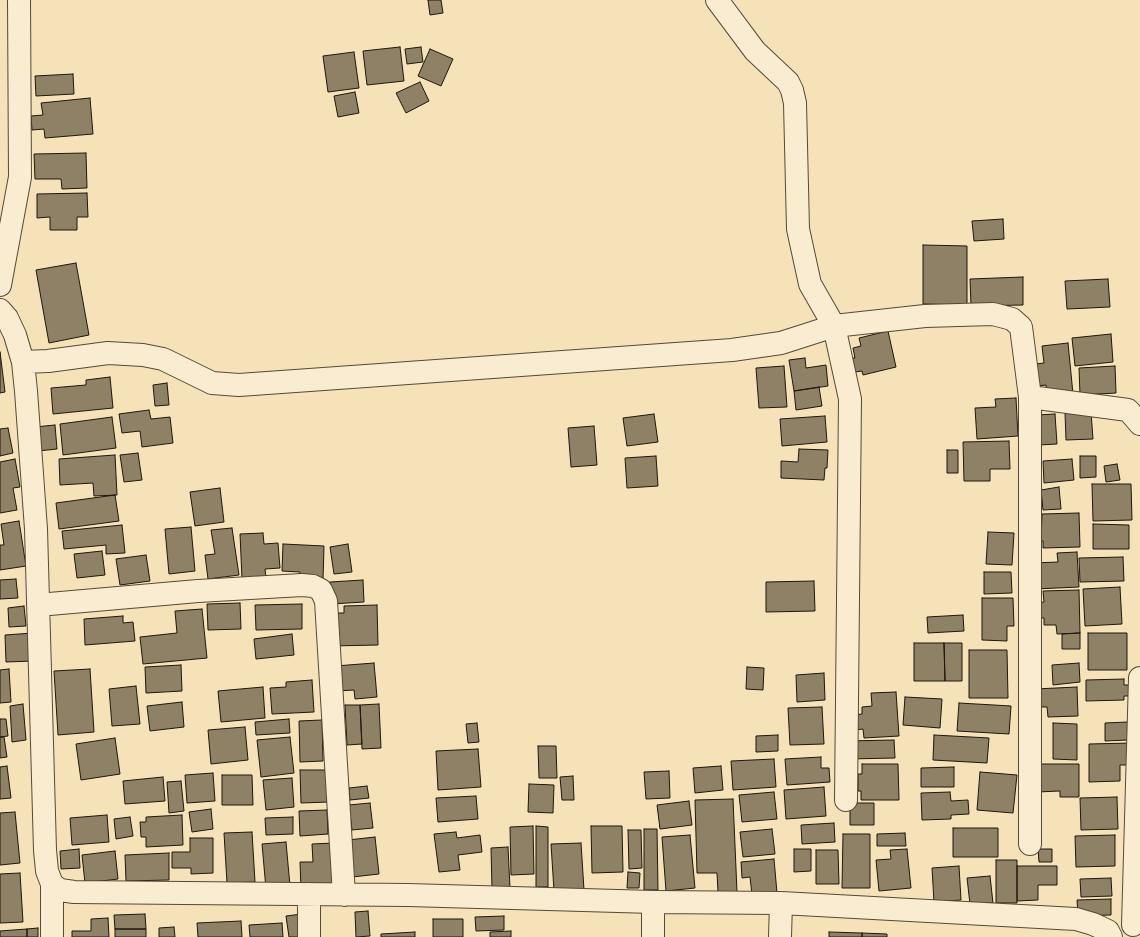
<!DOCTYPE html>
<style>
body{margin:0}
canvas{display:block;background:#f6e2b8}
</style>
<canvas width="1140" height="937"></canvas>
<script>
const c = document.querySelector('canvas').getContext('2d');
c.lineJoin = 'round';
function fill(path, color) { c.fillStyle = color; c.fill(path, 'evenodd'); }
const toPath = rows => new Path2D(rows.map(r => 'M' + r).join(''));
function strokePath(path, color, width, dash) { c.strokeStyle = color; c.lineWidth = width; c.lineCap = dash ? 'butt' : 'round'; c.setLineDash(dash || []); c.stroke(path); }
const building = toPath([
 [428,0,441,0,443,13,430,15,428,0],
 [400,47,404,81,367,85,363,51,400,47],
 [421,47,423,62,407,64,405,49,421,47],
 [430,49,453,59,441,86,418,76,430,49],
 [354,52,359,88,328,92,323,56,354,52],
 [73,74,74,94,36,96,35,76,73,74],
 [420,82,429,101,406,113,396,93,420,82],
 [355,92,359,113,338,117,334,96,355,92],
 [90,98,93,134,45,138,44,129,32,130,31,116,43,115,41,103,90,98],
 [86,153,87,188,62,189,61,179,35,179,34,154,86,153],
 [87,193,88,217,77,217,77,230,50,230,50,217,37,218,37,194,87,193],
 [1003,219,1004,239,974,241,972,221,1003,219],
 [923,245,967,246,967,305,923,304,923,245],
 [76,263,89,335,49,343,36,270,76,263],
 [1023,277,1023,305,971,306,970,279,1023,277],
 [1108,279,1110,307,1067,309,1065,281,1108,279],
 [888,331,896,367,863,375,862,371,855,372,852,358,855,358,853,348,861,346,859,338,888,331],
 [1111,334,1113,362,1075,366,1072,338,1111,334],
 [1068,343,1073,394,1047,397,1046,385,1038,386,1036,364,1044,363,1042,346,1068,343],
 [0,352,5,392,0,393,0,352],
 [805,358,806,368,826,365,828,386,794,391,789,360,805,358],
 [784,366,787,407,759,408,756,368,784,366],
 [1115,366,1116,393,1080,395,1079,368,1115,366],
 [110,377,113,408,53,414,51,388,86,385,86,380,110,377],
 [167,383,169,405,155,406,153,385,167,383],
 [819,387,822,406,796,410,794,391,819,387],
 [1016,398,1018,436,977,439,975,408,996,407,995,399,1016,398],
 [149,410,151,419,170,417,173,443,142,447,140,431,122,433,119,414,149,410],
 [1091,412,1093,439,1066,440,1065,413,1091,412],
 [654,414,658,442,627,446,623,418,654,414],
 [1055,414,1057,444,1039,445,1037,415,1055,414],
 [825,416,827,442,782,446,780,419,825,416],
 [112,417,116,448,63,455,60,424,112,417],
 [55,425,57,449,38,451,35,427,55,425],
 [594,426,597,465,571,467,568,428,594,426],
 [8,428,13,453,0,456,0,429,8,428],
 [1009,441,1010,469,990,469,990,481,964,481,963,442,1009,441],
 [799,449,828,450,827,468,825,468,824,480,781,478,781,461,798,462,799,449],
 [947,450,958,450,958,473,947,473,947,450],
 [138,453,142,480,124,482,120,455,138,453],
 [115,455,117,495,94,496,93,483,60,485,59,459,115,455],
 [656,456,658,486,627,488,625,458,656,456],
 [1080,456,1096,456,1096,477,1080,478,1080,456],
 [15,459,20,487,13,488,17,510,0,513,0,462,15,459],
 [1072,459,1074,480,1044,483,1043,461,1072,459],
 [1117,464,1120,480,1106,482,1104,466,1117,464],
 [1092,484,1131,484,1132,520,1093,521,1092,484],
 [1059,487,1061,509,1043,510,1041,490,1059,487],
 [220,488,224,522,195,526,190,492,220,488],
 [115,495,119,521,59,529,56,503,115,495],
 [1079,513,1080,547,1043,548,1043,541,1041,541,1042,514,1079,513],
 [19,521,26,566,0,570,0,545,4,545,1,524,19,521],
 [1093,524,1129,525,1129,549,1093,549,1093,524],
 [122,525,125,553,106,554,106,545,64,549,62,531,122,525],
 [191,527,195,571,169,574,165,529,191,527],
 [232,528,239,575,208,579,205,555,215,554,211,530,232,528],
 [988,532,1014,533,1012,565,986,564,988,532],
 [263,533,264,544,278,543,280,568,265,569,266,578,242,579,240,534,263,533],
 [283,544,324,546,323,580,299,579,300,572,282,571,283,544],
 [348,544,352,572,334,574,330,547,348,544],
 [102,551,105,575,77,578,74,554,102,551],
 [1077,552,1079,587,1035,589,1033,563,1058,562,1057,553,1077,552],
 [146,555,150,581,120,585,116,559,146,555],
 [1123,557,1124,581,1080,582,1079,558,1123,557],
 [984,572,1011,572,1012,593,984,594,984,572],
 [16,579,18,598,0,599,0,580,16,579],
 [363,580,364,602,331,604,330,582,363,580],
 [814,581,815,611,766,612,766,582,814,581],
 [1120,587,1122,624,1085,626,1083,589,1120,587],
 [1079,590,1080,633,1057,634,1056,625,1044,625,1044,618,1036,618,1036,603,1044,602,1043,591,1079,590],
 [982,598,1013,598,1014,626,1007,626,1007,641,982,640,982,598],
 [240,603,241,629,208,630,207,604,240,603],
 [302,604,302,629,256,630,255,605,302,604],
 [377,605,378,645,330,646,329,613,344,613,344,606,377,605],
 [24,606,26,626,9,627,8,608,24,606],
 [202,609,207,658,143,664,140,637,177,633,175,611,202,609],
 [963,615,964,631,928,633,927,617,963,615],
 [123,616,123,623,133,622,135,641,85,645,84,619,123,616],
 [33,633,34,661,6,662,5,635,33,633],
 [1080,633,1080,649,1062,649,1062,634,1080,633],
 [1088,633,1127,633,1127,670,1088,670,1088,633],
 [292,634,294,655,256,659,254,639,292,634],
 [914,643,944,643,945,681,914,681,914,643],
 [944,643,962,643,962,681,945,681,944,643],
 [969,650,1007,650,1008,698,969,698,969,650],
 [374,663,377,697,355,699,354,690,337,691,335,666,374,663],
 [1079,663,1080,682,1053,685,1052,665,1079,663],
 [181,665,182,691,146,693,145,667,181,665],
 [747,667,764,668,763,690,746,689,747,667],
 [9,669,11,702,0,703,0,670,9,669],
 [90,669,94,732,58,735,54,671,90,669],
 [824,673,825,700,797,702,796,675,824,673],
 [1124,679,1124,685,1130,685,1130,696,1124,696,1124,700,1086,701,1086,680,1124,679],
 [312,680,314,712,272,714,270,688,286,687,286,682,312,680],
 [136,686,140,724,112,726,109,689,136,686],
 [263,687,265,718,221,722,218,691,263,687],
 [1077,687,1078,716,1048,717,1047,707,1036,707,1035,689,1077,687],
 [896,692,899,736,864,738,863,729,855,730,854,715,862,714,862,707,872,706,871,693,896,692],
 [905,697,942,699,940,728,903,725,905,697],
 [182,702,184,727,150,731,147,706,182,702],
 [959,703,1011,706,1009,734,957,731,959,703],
 [23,704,26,740,12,742,10,706,23,704],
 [379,704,381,748,362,749,360,705,379,704],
 [345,705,360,705,362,744,347,745,345,705],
 [822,707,824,744,790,745,788,708,822,707],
 [0,719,6,719,8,736,0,737,0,719],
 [289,719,290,733,256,735,255,722,289,719],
 [322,720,323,761,300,762,299,721,322,720],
 [1128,722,1128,740,1105,741,1105,723,1128,722],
 [477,723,479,742,468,743,466,724,477,723],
 [1053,723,1077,724,1077,760,1053,759,1053,723],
 [245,727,248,760,211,764,208,730,245,727],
 [778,735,778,751,756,752,756,736,778,735],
 [934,735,989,738,987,763,933,760,934,735],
 [0,737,4,737,7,757,0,758,0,737],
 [290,737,294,773,261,777,257,740,290,737],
 [115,738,120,774,81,780,76,744,115,738],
 [894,740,895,758,848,759,847,741,894,740],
 [1132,743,1132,765,1120,765,1120,781,1089,782,1089,744,1132,743],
 [538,746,556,746,557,778,539,778,538,746],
 [478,749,481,787,438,790,436,751,478,749],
 [821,757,821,768,829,768,830,782,787,785,785,759,821,757],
 [774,759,776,787,733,790,731,761,774,759],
 [862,764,898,764,899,800,861,800,861,791,858,791,858,774,862,774,862,764],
 [1037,764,1079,764,1079,797,1060,797,1060,791,1037,792,1037,764],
 [7,766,11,798,0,799,0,767,7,766],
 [721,766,723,790,695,793,693,768,721,766],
 [954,767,954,787,921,787,921,768,954,767],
 [300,770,328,770,329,802,301,803,300,770],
 [669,771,670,798,646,799,644,772,669,771],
 [980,772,1017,775,1013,813,977,810,980,772],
 [213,773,215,801,187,803,185,775,213,773],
 [222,775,252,775,253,805,222,805,222,775],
 [573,776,574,800,562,800,560,777,573,776],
 [163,777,165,801,125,804,123,781,163,777],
 [292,778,294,807,266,810,263,780,292,778],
 [181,781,184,811,169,813,167,782,181,781],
 [529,784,554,785,553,813,528,812,529,784],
 [367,786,369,798,350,800,349,788,367,786],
 [824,787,826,816,786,819,784,790,824,787],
 [774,792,777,819,742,822,739,795,774,792],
 [950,792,951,801,968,800,969,814,951,815,951,819,922,820,921,793,950,792],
 [476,796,478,819,438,822,436,798,476,796],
 [1117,797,1118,829,1081,830,1080,798,1117,797],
 [733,799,737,892,718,892,717,873,697,873,695,800,733,799],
 [689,801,692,825,660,829,657,805,689,801],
 [370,803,373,828,352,830,349,805,370,803],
 [850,803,874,803,874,825,850,825,850,803],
 [211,809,213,829,192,832,189,812,211,809],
 [327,810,328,834,300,836,299,811,327,810],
 [15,812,20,863,0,865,0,813,15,812],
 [107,815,109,842,72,845,70,818,107,815],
 [182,815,183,845,146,847,146,837,141,837,140,822,146,822,146,817,182,815],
 [130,817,133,836,116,839,114,819,130,817],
 [293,817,293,834,266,835,265,818,293,817],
 [834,823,835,842,802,844,801,825,834,823],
 [533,826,534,874,511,875,510,827,533,826],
 [536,826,548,827,548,887,536,887,536,826],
 [591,826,622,826,623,872,592,873,591,826],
 [953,828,998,828,998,857,953,857,953,828],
 [644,829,657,829,658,890,644,890,644,829],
 [772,829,775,854,743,857,740,832,772,829],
 [628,830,641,830,642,868,629,869,628,830],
 [252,832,255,882,227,883,224,833,252,832],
 [456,832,457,838,480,835,482,852,458,855,460,870,439,872,434,834,456,832],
 [905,833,906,846,877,846,877,834,905,833],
 [843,834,870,834,870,888,842,888,843,834],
 [690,835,695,888,666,891,662,837,690,835],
 [1115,835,1115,866,1076,867,1075,836,1115,835],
 [375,837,379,874,352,877,348,840,375,837],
 [190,838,213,838,213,873,191,874,191,868,172,868,172,852,190,852,190,838],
 [286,842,290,886,266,889,262,844,286,842],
 [334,843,339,887,301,889,300,862,313,862,312,844,334,843],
 [581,843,584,890,554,891,551,844,581,843],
 [508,847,510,888,492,889,491,848,508,847],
 [79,849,80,868,61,869,60,851,79,849],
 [794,849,811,849,811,871,794,872,794,849],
 [907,849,911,888,879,891,876,860,891,859,890,850,907,849],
 [1038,849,1052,849,1052,862,1039,862,1038,849],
 [816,850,838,850,839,884,816,884,816,850],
 [115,851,118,879,85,883,82,855,115,851],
 [169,853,169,880,126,881,125,855,169,853],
 [774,859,777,893,752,895,750,877,742,878,741,862,774,859],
 [996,860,1017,860,1017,903,996,903,996,860],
 [959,866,961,900,934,902,932,868,959,866],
 [1017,866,1057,866,1057,885,1038,885,1038,900,1017,901,1017,866],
 [628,872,640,873,639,888,627,888,628,872],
 [20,873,23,922,0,923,0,874,20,873],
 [990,876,993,903,970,904,967,878,990,876],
 [1111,878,1112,896,1081,897,1080,879,1111,878],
 [1111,899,1111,915,1078,916,1077,900,1111,899],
 [368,911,370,936,356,937,355,912,368,911],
 [145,914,146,929,115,929,114,915,145,914],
 [302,914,305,937,289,937,286,916,302,914],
 [504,916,504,930,476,931,475,917,504,916],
 [108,918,109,937,72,937,72,931,91,931,91,919,108,918],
 [433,919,463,919,463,937,433,937,433,919],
 [241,921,242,937,198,937,197,923,241,921],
 [282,923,283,937,250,937,249,925,282,923],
 [174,927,175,937,159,937,159,928,174,927],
 [38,928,38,937,27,937,27,929,38,928],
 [27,929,27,937,0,937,0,931,27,929],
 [115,929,146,929,146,937,115,937,115,929],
 [511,931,511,937,490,937,490,932,511,931],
 [415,932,415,937,381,937,381,934,415,932],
 [829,932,862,933,862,937,829,937,829,932],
 [862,933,887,934,887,937,862,937,862,933]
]);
fill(building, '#8e8166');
strokePath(building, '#1e170d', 1);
const minor = toPath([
 [717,0,755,51,788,82,792,90,795,103,798,229,810,284,834,326,850,399,846,800],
 [0,285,20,177,19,0],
 [0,310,7,318,15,335,23,362,26,391,36,529,45,850,47,871,52,884,60,890,74,892,408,895,653,902,781,903,1076,919,1093,924,1108,931,1111,937],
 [23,362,48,361,108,353,143,355,163,359,212,383,239,385,732,350,781,343,834,326,925,316,993,314,1012,319,1021,327,1030,397,1030,844],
 [1030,397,1128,410,1140,424],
 [38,605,198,591,302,585,313,586,321,590,326,601,344,895],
 [52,884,52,937],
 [309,894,309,937],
 [1133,925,1140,678],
 [653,937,653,902],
 [780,937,781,903]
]);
strokePath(minor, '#544a38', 24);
strokePath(minor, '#f9ecd1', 22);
</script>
